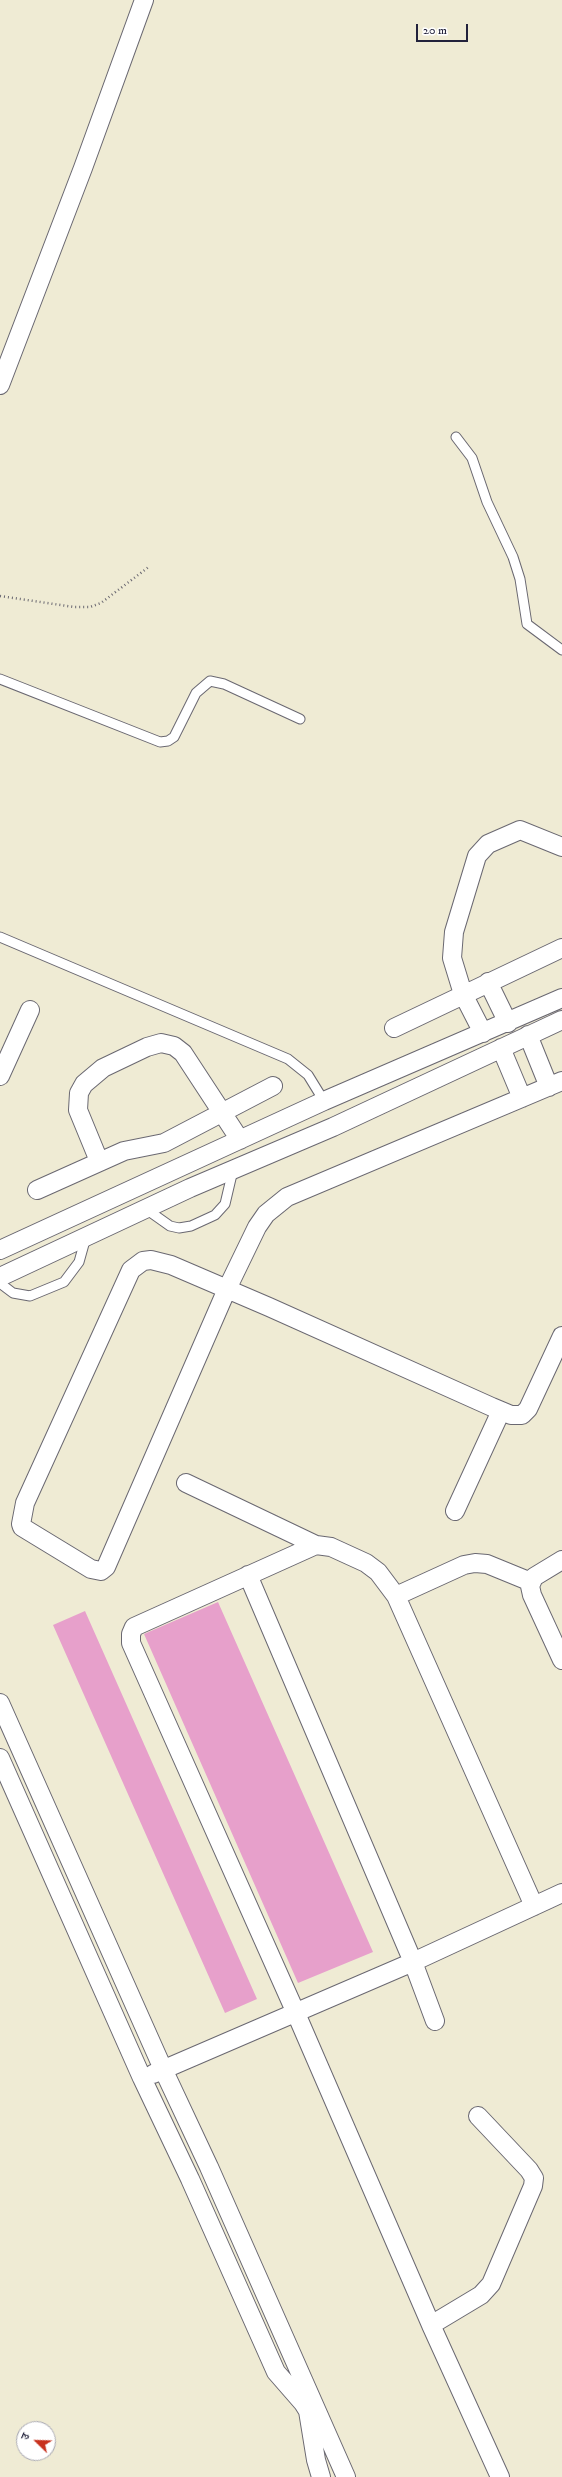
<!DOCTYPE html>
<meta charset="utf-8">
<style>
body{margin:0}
#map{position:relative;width:562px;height:2477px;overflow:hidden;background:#efebd4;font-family:"IM FELL DW Pica","Noto Serif Devanagari",serif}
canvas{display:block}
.north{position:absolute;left:16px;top:2421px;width:40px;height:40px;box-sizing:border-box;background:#fff;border:1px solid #a7a7b1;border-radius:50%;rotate:293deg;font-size:11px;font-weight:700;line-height:16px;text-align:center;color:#22223b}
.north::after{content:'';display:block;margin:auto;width:14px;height:18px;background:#c8321e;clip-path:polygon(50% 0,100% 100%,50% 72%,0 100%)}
.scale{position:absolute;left:416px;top:24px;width:52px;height:18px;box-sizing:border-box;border:2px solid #22223b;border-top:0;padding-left:5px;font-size:12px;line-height:14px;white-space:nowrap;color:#22223b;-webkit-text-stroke:3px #fff;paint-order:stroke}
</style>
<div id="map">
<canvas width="562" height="2477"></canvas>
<div class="north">उ</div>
<div class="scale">20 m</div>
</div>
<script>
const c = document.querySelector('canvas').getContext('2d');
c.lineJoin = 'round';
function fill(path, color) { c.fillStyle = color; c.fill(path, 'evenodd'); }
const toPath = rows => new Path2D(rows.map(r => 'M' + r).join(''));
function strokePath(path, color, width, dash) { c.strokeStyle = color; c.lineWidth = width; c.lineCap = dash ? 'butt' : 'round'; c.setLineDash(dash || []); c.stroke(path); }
fill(toPath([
 [218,1602,373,1952,298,1983,144,1634],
 [85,1611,257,1999,225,2013,53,1625]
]), '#e7a0cb');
const service = toPath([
 [456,437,472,458,487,502,513,557,520,579,527,624,562,650],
 [0,679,160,742,168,741,174,737,196,693,210,681,224,684,300,719],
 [0,937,288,1059,308,1075,324,1101],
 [146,1209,170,1226,179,1228,191,1226,215,1215,225,1204,233,1170],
 [0,1283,13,1293,30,1296,64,1282,79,1262,86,1237]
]);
const minor = toPath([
 [0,385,83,168,144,0],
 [488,982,508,1023],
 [394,1028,562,948],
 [483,1033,463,994,452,958,454,932,477,856,488,844,520,830,562,847],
 [528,1035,549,1087],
 [501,1048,522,1098],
 [0,1076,30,1010],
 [562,1081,287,1197,266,1214,257,1227,227,1289,106,1567,101,1571,91,1569,22,1527,21,1524,25,1503,131,1270,143,1261,151,1260,171,1265,269,1307,492,1407,511,1415,522,1415,528,1409,562,1336],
 [99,1161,78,1110,79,1093,84,1084,103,1068,147,1047,161,1043,174,1046,183,1053,240,1140],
 [37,1190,124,1151,164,1143,273,1086],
 [0,1250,324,1101,562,998],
 [0,1277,190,1188,333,1127,562,1020],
 [186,1483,316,1545],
 [455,1511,501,1411],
 [562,1560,534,1577,530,1586,532,1595,562,1660],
 [248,1575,413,1962,435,2021],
 [396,1596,464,1565,475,1563,487,1564,531,1582],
 [0,1703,163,2069,209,2167,346,2477],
 [0,1758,142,2078,190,2179,276,2372,303,2403,308,2411,316,2460,321,2477],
 [153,2074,413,1962,562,1893],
 [478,2116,529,2170,534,2178,533,2186,491,2284,481,2295,431,2325,500,2477],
 [431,2325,295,2011,131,1643,131,1634,134,1627,316,1545,331,1547,366,1563,378,1572,396,1596,534,1906]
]);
strokePath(service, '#6a6871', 11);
strokePath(minor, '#6a6871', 20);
strokePath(toPath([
 [0,596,74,607,90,607,101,603,150,566]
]), '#6a6871', 2.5, [1, 3]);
strokePath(service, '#fff', 9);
strokePath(minor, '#fff', 18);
</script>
